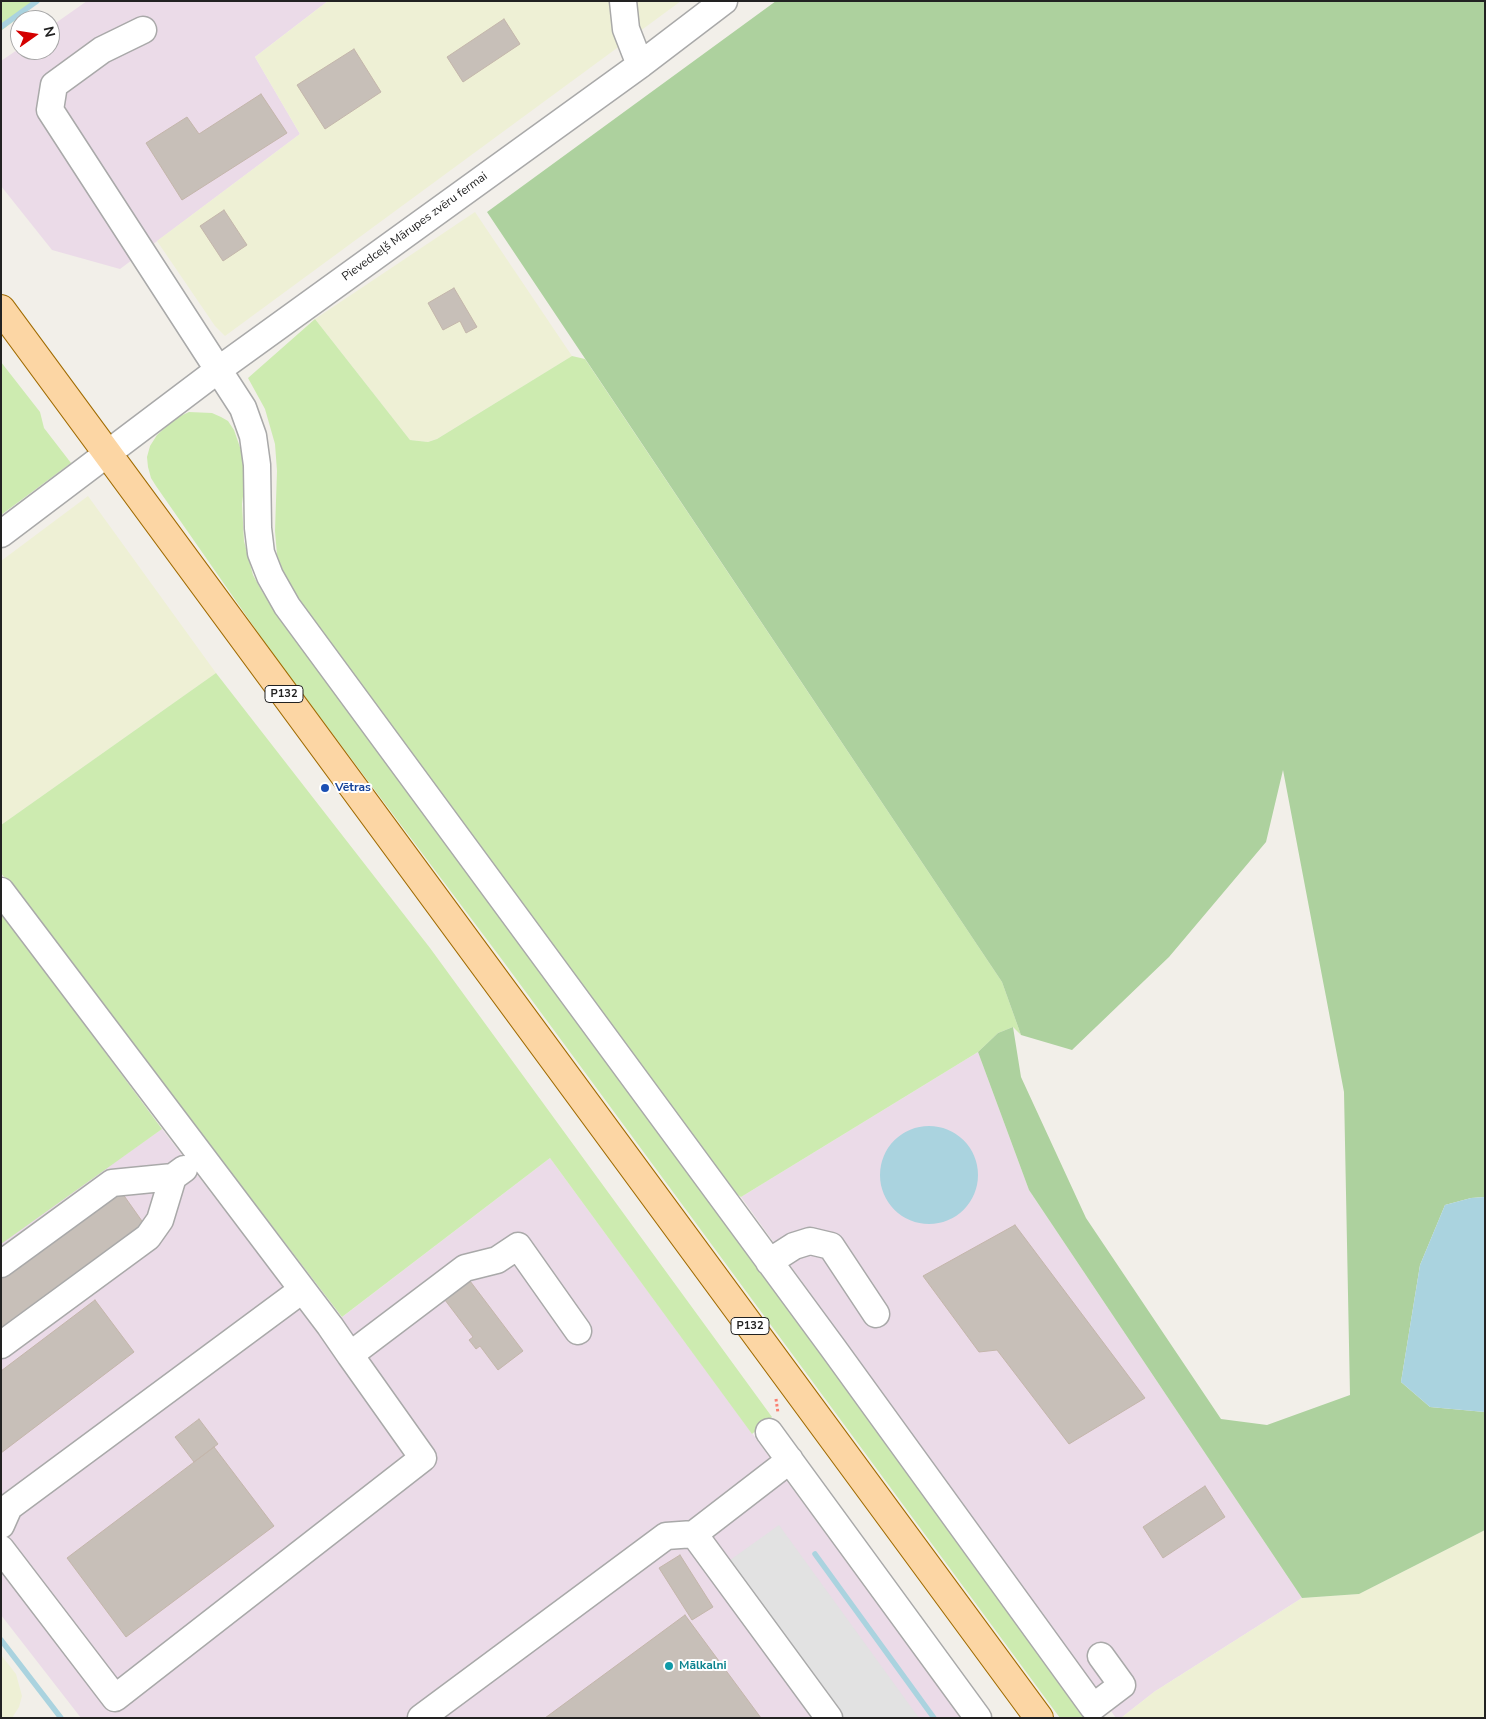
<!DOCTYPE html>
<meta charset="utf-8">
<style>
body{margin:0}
#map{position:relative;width:1486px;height:1719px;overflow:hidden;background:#f2efe9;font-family:"Nunito Sans",sans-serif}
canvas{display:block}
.frame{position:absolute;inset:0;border:2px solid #222;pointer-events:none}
.north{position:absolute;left:10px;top:10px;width:50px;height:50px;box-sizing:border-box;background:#fff;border:1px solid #a7a7a7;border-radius:50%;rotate:77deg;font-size:14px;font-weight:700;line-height:20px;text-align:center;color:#222}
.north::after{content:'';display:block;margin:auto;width:18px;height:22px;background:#d40000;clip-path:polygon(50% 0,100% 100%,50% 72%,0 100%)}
</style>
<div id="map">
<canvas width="1486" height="1719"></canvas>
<div class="frame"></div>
<div class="north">N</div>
</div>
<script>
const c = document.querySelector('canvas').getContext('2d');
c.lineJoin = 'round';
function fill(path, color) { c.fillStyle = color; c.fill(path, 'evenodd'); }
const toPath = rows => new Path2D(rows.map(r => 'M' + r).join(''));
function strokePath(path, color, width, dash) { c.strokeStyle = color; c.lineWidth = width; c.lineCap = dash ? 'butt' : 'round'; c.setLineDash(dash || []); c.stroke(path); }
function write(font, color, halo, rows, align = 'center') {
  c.font = font + ' "Nunito Sans",sans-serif'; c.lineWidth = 4; c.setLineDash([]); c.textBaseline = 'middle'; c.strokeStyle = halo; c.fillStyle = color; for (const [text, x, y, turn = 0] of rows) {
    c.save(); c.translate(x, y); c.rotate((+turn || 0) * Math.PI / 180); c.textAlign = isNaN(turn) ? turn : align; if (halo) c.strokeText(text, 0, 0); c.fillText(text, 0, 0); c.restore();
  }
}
fill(toPath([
 [87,1,328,1,255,57,300,134,120,269,52,250,1,186,1,61,20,48,20,50,50,50,50,27],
 [978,1052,1029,1190,1302,1598,1154,1692,1121,1718,1116,1718,741,1197],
 [162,1129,320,1334,550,1158,961,1718,81,1718,1,1615,1,1241]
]), '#ebdbe8');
fill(toPath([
 [328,1,681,1,225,336,215,326,157,241,300,134,255,57],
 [475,212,572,356,437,439,428,442,410,440,315,319],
 [88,496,216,673,1,825,1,561],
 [1485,1530,1485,1718,1121,1718,1154,1692,1302,1598,1359,1594],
 [1,1655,16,1674,22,1696,19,1707,12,1718,1,1718]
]), '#eef0d5');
fill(toPath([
 [1,1,40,1,1,31],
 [315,319,410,440,428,442,437,439,572,356,585,359,1002,982,1021,1035,1013,1027,998,1033,978,1052,741,1197,731,1190,305,612,287,581,277,555,275,531,277,471,275,444,265,409,248,378],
 [1,362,40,412,44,428,71,463,1,515],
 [189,412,212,413,221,417,228,421,234,430,243,456,245,481,242,504,244,541,253,575,263,593,453,847,634,1100,818,1351,989,1578,1089,1718,1060,1718,503,961,275,657,156,486,151,478,148,467,147,457,150,446,157,435,176,418],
 [216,673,430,948,772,1417,752,1434,550,1158,342,1317,1,873,1,825],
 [1,912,162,1129,1,1244]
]), '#cdebb0');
fill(toPath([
 [776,1,1485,1,1485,1197,1471,1198,1445,1205,1420,1265,1401,1382,1430,1407,1485,1412,1485,1530,1359,1594,1302,1598,1029,1190,978,1052,998,1033,1013,1027,1021,1077,1086,1218,1221,1419,1267,1425,1350,1395,1344,1092,1283,770,1266,842,1169,957,1072,1050,1021,1035,1002,982,487,212]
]), '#add19e');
fill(toPath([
 [779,1525,919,1718,828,1718,719,1568]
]), '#e2e2e2');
fill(toPath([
 '880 1175a49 49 0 1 1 98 0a49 49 0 1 1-98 0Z',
 [1485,1197,1485,1412,1430,1407,1401,1382,1420,1265,1445,1205,1471,1198]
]), '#aad3df');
strokePath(toPath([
 [1,27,37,1],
 [815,1554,934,1718],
 [1,1640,61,1718]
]), '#aad3df', 5.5);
const building = toPath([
 [504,19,520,44,463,82,447,57,504,19],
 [354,49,381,92,325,129,297,85,354,49],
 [261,94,287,133,182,200,146,143,187,117,199,134,261,94],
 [224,210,247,245,223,261,200,226,224,210],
 [454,288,477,327,466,333,460,321,443,330,428,303,454,288],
 [120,1190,149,1231,1,1336,1,1274,120,1190],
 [1015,1225,1145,1398,1069,1444,997,1350,979,1352,923,1276,1015,1225],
 [470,1281,523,1351,498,1370,480,1346,476,1349,469,1340,473,1337,445,1300,470,1281],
 [95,1300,134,1352,1,1453,1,1371,95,1300],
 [199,1419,218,1444,194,1462,175,1437,199,1419],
 [214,1447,274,1526,126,1637,67,1558,214,1447],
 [1205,1486,1225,1517,1163,1558,1143,1527,1205,1486],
 [680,1555,713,1607,692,1620,659,1568,680,1555],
 [685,1615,761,1718,545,1718,685,1615]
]);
fill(building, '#c7bfb8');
strokePath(building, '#c4b6ab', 1);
const minor = toPath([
 [623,1,626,29,640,65],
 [143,30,102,50,54,85,50,110,243,408,253,436,257,465,258,528,261,553,270,576,287,606,833,1348,1093,1707,1122,1685,1101,1656],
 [1,534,218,370,640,65,724,1],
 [1,891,330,1326,350,1355,465,1268,497,1260,518,1246,578,1331],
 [769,1262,794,1246,810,1241,831,1246,876,1314],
 [1,1264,112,1183,173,1177,184,1169],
 [1,1345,148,1237,160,1220,173,1177],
 [769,1432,978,1718],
 [790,1460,694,1534,829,1718],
 [1,1525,9,1507,302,1290],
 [1,1549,115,1698,423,1458,350,1355],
 [421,1718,666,1536,694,1534]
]);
const major = toPath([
 [1,309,1039,1718]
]);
strokePath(minor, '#a9a9a9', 29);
strokePath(major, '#a06b00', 30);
strokePath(toPath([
 [776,1399,778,1413]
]), '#fa8072', 3, [2.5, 2.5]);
strokePath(minor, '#fff', 26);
strokePath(major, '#fcd6a4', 28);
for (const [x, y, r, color] of [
 [325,788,5,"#1a4fb4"],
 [669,1666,5,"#0f9aa8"]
]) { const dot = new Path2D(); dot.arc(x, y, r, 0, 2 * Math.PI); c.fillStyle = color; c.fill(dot); strokePath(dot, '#fff', 2); }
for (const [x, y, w] of [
 [284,694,38],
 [750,1326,38]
]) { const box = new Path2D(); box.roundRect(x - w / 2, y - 8.5, w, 17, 4); c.fillStyle = '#fff'; c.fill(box); strokePath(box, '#222', 1); }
write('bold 11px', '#222', null, [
 ["P132",284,694],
 ["P132",750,1326]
]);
write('12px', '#222', '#fff', [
 ["Pievedceļš Mārupes zvēru fermai",415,227,-36]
]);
write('bold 12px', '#164399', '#fff', [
 ["Vētras",335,788]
], 'left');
write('bold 12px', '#0d838f', '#fff', [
 ["Mālkalni",679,1666]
], 'left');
</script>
